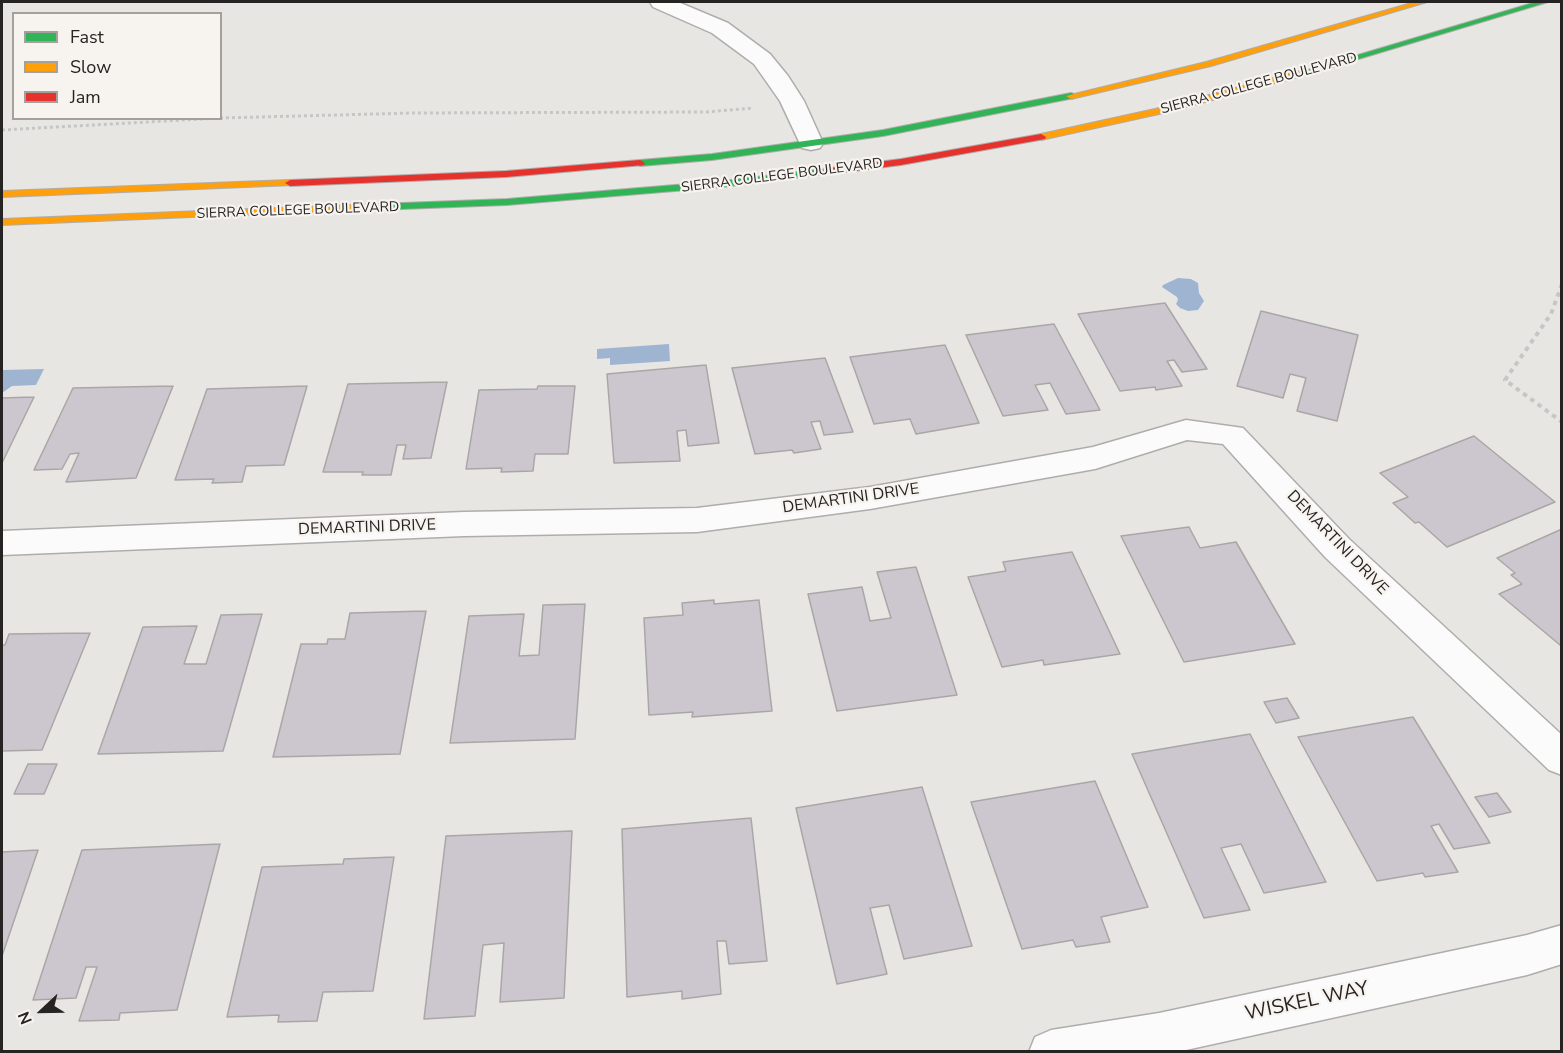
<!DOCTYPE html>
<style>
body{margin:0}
#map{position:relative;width:1563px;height:1053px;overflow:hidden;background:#e8e6e3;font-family:"Nunito Sans",sans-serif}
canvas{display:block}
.frame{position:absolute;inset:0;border:3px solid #262423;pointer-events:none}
.legend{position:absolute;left:12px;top:12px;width:210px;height:108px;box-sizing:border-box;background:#f7f3ef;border:2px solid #a3a09d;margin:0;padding:8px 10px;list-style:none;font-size:18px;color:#262423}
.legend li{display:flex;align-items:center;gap:12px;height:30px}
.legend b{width:30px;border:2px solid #a3a09d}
.north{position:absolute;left:12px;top:981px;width:60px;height:60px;-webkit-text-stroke:4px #f7f3ef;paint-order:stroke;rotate:248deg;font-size:16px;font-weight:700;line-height:24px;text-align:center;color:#262423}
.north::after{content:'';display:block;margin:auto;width:21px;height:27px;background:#262423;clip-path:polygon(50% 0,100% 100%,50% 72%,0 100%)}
</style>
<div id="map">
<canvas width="1563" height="1053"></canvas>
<div class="frame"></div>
<ul class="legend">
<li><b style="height:8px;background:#30b455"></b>Fast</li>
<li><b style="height:8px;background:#ff9f0a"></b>Slow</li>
<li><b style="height:8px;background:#e5322d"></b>Jam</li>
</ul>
<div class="north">N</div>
</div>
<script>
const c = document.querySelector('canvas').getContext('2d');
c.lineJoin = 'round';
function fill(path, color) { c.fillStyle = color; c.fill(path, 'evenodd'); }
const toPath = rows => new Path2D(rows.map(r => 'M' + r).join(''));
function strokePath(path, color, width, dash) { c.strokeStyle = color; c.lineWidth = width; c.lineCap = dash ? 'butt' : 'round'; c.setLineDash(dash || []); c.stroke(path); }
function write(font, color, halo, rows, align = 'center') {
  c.font = font + ' "Nunito Sans",sans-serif'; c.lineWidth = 4.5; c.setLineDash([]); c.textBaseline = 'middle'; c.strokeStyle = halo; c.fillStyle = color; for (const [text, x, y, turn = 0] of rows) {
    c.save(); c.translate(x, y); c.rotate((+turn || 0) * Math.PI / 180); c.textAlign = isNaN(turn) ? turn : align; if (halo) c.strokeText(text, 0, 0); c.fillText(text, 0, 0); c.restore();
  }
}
fill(toPath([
 [1178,278,1191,279,1198,283,1199,293,1204,301,1198,310,1188,311,1180,308,1176,304,1178,300,1177,297,1162,287,1163,285],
 [669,344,670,361,610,365,610,358,597,359,597,349],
 [44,369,36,385,12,386,2,393,2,370]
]), '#9fb4d0');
const building = toPath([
 [1165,303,1207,369,1182,372,1174,360,1167,361,1182,386,1156,390,1155,387,1120,391,1078,314,1165,303],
 [1261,311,1358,335,1337,421,1297,411,1306,378,1290,374,1283,398,1237,386,1261,311],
 [1054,324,1100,410,1066,414,1050,383,1035,385,1048,410,1003,416,966,335,1054,324],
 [945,345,979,423,916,434,910,419,874,424,850,357,945,345],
 [825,358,853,432,824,435,820,421,811,422,821,449,794,453,792,450,755,454,732,368,825,358],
 [706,365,719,443,688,446,686,430,677,431,680,461,614,463,607,374,706,365],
 [447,382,431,458,403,459,406,445,397,445,391,475,362,475,363,472,323,472,348,384,447,382],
 [173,386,136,478,66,482,79,453,70,454,62,469,34,470,73,388,173,386],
 [307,386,284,465,246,466,242,482,212,483,214,479,175,480,207,389,307,386],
 [538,386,575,386,568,454,535,454,533,471,501,472,502,468,466,469,479,390,537,389,538,386],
 [34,397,2,463,2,398,34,397],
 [1474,436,1555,502,1447,547,1419,522,1415,523,1393,503,1408,497,1380,473,1474,436],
 [1189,527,1200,548,1236,542,1295,644,1184,662,1121,536,1189,527],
 [1562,529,1562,645,1560,645,1499,594,1522,584,1511,575,1515,573,1497,558,1562,529],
 [1072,552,1120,654,1044,665,1043,660,1002,667,968,577,1006,571,1003,562,1072,552],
 [916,567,957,695,837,711,808,594,862,587,870,621,891,618,877,572,916,567],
 [714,600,714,604,759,600,772,711,692,717,693,712,649,715,644,618,683,615,682,603,714,600],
 [585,604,575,739,450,743,469,616,524,614,519,656,539,655,543,605,585,604],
 [426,611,400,754,273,757,301,644,327,644,328,639,345,639,350,613,426,611],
 [262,614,223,751,98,754,143,627,197,626,184,664,206,664,221,615,262,614],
 [90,633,42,750,2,751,2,645,5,645,9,634,90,633],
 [1287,698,1299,718,1276,723,1264,702,1287,698],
 [1413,717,1490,843,1454,849,1439,824,1431,826,1458,872,1425,877,1423,873,1377,881,1298,737,1413,717],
 [1250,734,1326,882,1264,893,1241,844,1221,848,1250,910,1204,918,1132,754,1250,734],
 [28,764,57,764,44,794,14,794,28,764],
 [1095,781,1148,907,1101,917,1110,942,1076,947,1073,940,1022,949,971,802,1095,781],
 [922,787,972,946,904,959,889,905,870,908,887,974,837,984,796,808,922,787],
 [1497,793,1511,812,1489,817,1475,797,1497,793],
 [751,818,767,961,729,964,726,941,717,941,721,994,682,999,682,991,627,997,622,829,751,818],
 [572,831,564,998,500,1002,504,943,483,945,475,1016,424,1019,446,836,572,831],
 [220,844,177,1010,120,1013,119,1020,79,1021,97,967,86,967,76,998,33,1000,82,850,220,844],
 [38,850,2,956,2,852,38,850],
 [394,857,373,991,323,992,317,1021,278,1022,279,1015,227,1017,262,867,343,864,344,859,394,857]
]);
fill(building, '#ccc7cf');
strokePath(building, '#a9a7a6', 1.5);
const street = toPath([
 [650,2,678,2,728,23,770,54,788,76,804,101,823,143,820,148,811,150,802,148,780,101,754,64,712,33,653,7,650,2],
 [1186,420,1243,428,1349,539,1562,735,1562,775,1549,770,1325,557,1223,444,1187,440,1095,469,870,509,697,532,464,536,2,555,2,531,464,512,697,508,870,487,1093,447,1186,420],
 [1562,925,1562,964,1527,975,1177,1052,1029,1052,1035,1037,1051,1030,1159,1013,1527,935,1562,925]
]);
const fast = toPath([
 [1536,2,1548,2,1302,76,1294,74,1536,2],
 [1071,93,1074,94,1074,98,883,136,712,160,640,166,635,163,640,160,712,154,883,130,1071,93],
 [830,168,834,169,834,173,723,187,507,205,376,210,371,207,376,204,507,199,723,181,830,168]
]);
const slow = toPath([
 [1415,2,1427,2,1211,66,1071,99,1066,96,1206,62,1415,2],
 [1299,71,1302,72,1302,76,1168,112,1041,140,1036,137,1041,134,1164,107,1299,71],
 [290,180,295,183,294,185,2,197,2,191,290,180],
 [376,204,380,205,380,209,2,225,2,219,376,204]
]);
const jam = toPath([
 [1041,134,1046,137,1045,139,901,165,830,174,825,171,830,168,901,159,1041,134],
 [640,160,645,163,644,165,506,177,290,186,285,183,290,180,506,171,640,160]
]);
strokePath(street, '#afadab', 3);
strokePath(fast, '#afadab', 2);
strokePath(slow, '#afadab', 2);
strokePath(jam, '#afadab', 2);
strokePath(toPath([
 [220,118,413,113,706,112,753,108],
 [2,130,220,118]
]), '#c7c6c5', 3, [3, 3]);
strokePath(toPath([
 [1562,284,1551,314,1505,380,1562,422]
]), '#c7c6c5', 4, [4.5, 4.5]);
fill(street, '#fcfbfb');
fill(fast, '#30b455');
fill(slow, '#ff9f0a');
fill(jam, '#e5322d');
write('14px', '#262423', '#f7f3ef', [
 ["SIERRA COLLEGE BOULEVARD",1259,84,-15],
 ["SIERRA COLLEGE BOULEVARD",782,176,-7],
 ["SIERRA COLLEGE BOULEVARD",298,211,-2]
]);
write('16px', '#262423', '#f7f3ef', [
 ["DEMARTINI DRIVE",851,499,-8],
 ["DEMARTINI DRIVE",367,528,-2],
 ["DEMARTINI DRIVE",1337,543,46]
]);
write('20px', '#262423', '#f7f3ef', [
 ["WISKEL WAY",1307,1002,-12]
]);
</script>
